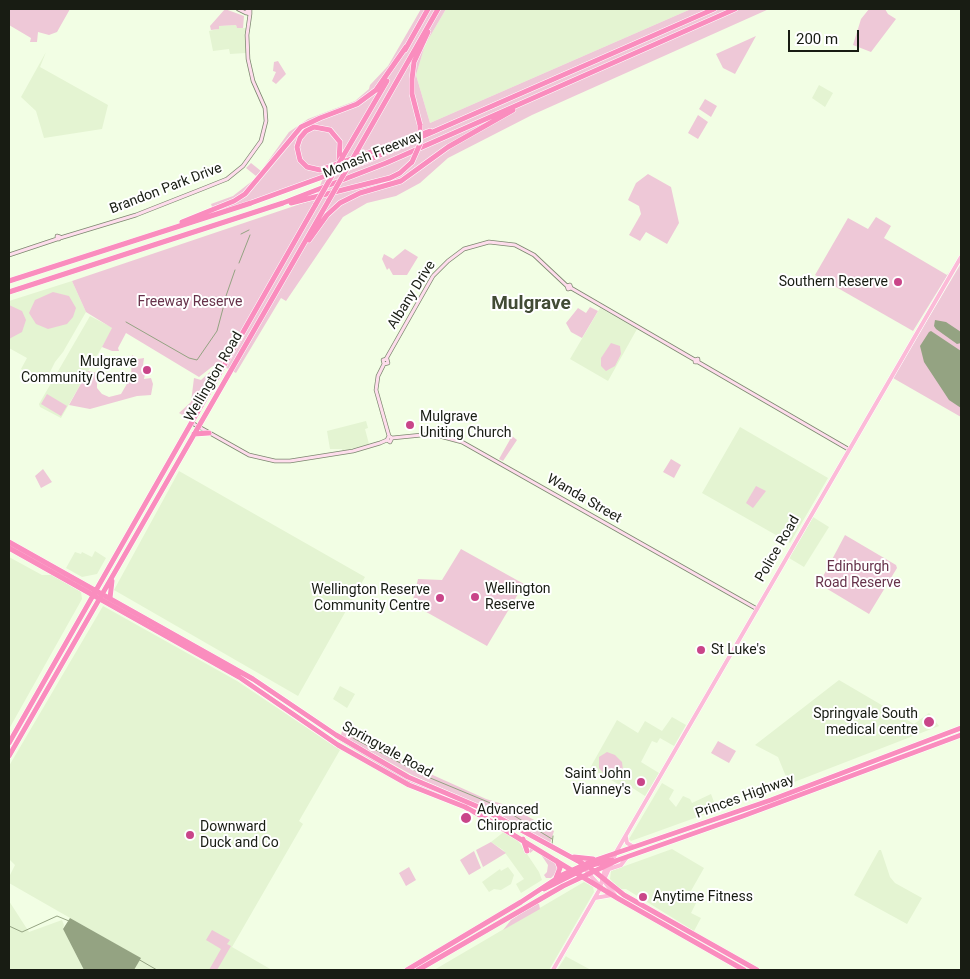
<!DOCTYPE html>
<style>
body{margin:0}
#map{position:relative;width:970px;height:979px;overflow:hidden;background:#f2fee4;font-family:Roboto,sans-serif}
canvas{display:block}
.frame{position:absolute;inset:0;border:10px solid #181c13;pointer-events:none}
.scale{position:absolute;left:788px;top:30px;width:71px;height:22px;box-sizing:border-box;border:2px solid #181c13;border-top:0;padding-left:6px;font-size:15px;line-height:18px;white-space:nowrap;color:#181c13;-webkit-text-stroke:4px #fff;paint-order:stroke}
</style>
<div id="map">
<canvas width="970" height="979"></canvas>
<div class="frame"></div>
<div class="scale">200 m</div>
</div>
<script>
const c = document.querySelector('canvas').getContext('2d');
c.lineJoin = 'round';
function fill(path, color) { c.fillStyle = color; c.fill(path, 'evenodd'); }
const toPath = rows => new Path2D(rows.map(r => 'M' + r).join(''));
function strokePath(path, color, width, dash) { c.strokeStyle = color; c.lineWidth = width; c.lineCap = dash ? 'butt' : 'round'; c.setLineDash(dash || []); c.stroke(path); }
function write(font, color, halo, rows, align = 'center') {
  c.font = font + ' Roboto,sans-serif'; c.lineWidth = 4; c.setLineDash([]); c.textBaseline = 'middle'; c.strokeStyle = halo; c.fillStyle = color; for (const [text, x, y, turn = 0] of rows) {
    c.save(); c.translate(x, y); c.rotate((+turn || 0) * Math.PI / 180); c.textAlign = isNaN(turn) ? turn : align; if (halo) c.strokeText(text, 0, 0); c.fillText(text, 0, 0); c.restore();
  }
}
fill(toPath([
 [446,9,691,9,430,123,416,75,425,45],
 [236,25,237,28,247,28,246,53,230,54,229,49,213,51,209,31,218,29,218,26],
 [46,52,40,67,108,105,102,129,44,138,36,111,21,97],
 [819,85,833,93,825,107,812,98],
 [72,281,86,312,63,352,55,362,45,382,21,369,27,358,9,348,9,301],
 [600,308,637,329,608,381,570,359],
 [90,316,113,328,61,418,40,407,39,404],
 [366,421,368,428,365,429,369,444,343,451,342,449,330,449,327,431],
 [740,427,828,478,790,543,702,493],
 [179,471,365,577,298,696,114,590],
 [813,517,829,527,804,567,789,558],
 [95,551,106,558,97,574,82,577,66,568,75,552,81,554,82,552,92,557],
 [9,557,42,575,52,575,81,592,82,599,9,729],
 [103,606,237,681,340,750,299,821,303,824,232,947,272,970,134,970,140,958,9,883,9,877,15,865,9,859,9,766],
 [839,680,914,724,929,713,939,726,789,784,778,757,755,745],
 [340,686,355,694,347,708,333,699],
 [672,717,686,725,674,746,660,738,657,743,652,741,641,762,659,773,645,796,631,787,618,784,590,768,617,720,638,733,645,721,662,731],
 [662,783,674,790,669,799,676,807,683,796,690,799,692,803,711,794,717,810,631,841,629,839],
 [505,831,515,836,539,872,542,880,521,893,516,884,524,879,503,850,491,842],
 [672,849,704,868,688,896,697,901,691,913,701,918,694,931,626,889,620,889,610,879,611,871],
 [879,850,881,850,890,877,895,883,922,898,907,924,854,895],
 [508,867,514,875,511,884,501,890,494,889,489,892,482,882,500,869,501,871],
 [584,882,593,887,594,892,549,970,434,970],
 [9,901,29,932,62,920,64,925,63,929,84,970,9,970],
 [566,956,567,957,591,970,557,970]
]), '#e4f4d2');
fill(toPath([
 [9,9,70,9,57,32,49,35,38,32,37,42,30,42,31,38,9,25],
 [225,9,244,16,243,28,237,28,236,25,219,26,219,29,211,30,210,26],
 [421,9,446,9,425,45,416,75,430,123,691,9,769,9,532,115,448,158,420,183,396,196,367,203,343,217,286,301,281,298,236,373,221,365,220,367,213,366,199,377,126,333,118,348,119,351,112,351,102,347,112,328,86,312,72,281,315,199,323,178,215,215,211,204,233,196,256,178,260,173,256,176,246,168,251,163,261,171,289,132,308,119,355,101,369,89,370,85,388,66],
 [869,9,885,9,888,14,896,19,871,52,853,45,861,19],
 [756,36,735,74,723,68,716,54],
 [278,61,286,74,276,84,272,81,276,72,273,71,274,62],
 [705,99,717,106,711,117,699,109],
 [698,115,708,122,698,139,688,133],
 [648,174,671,187,679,223,667,244,646,232,640,241,629,235,641,214,639,206,628,200,636,183],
 [876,217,891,226,884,238,947,275,950,271,913,331,815,275,848,218,868,229],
 [405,249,418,257,407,275,393,275,389,268,387,270,382,259,384,254,393,259],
 [960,265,961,265,961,417,893,378],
 [53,292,69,296,76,308,73,317,67,324,48,329,36,324,29,313,35,300],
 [9,305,22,311,26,320,22,332,9,339],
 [590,307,598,311,582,338,571,332,566,323,578,308,586,313],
 [611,343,620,346,621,354,615,366,606,371,601,366,601,358],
 [132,355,138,359,144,358,142,373,145,374,144,379,151,378,153,384,151,395,137,396,90,409,69,405,88,371,97,373,97,388,102,394,109,397,121,394,131,377],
 [213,369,217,371,213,381,193,415,186,417,179,413,191,402,194,378,201,380],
 [47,394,67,406,61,416,41,404],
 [512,436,517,440,503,461,499,459],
 [671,459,681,465,674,478,663,472],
 [43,469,52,482,41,488,35,476],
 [756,486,766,491,753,508,746,503],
 [845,535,896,565,897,568,869,614,819,584],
 [461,549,524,584,487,646,412,604,418,579,442,580],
 [344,724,357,731,356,734,415,767,486,799,509,806,554,831,550,844,493,811,412,775,341,735],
 [335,738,417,783,467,805,411,784],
 [718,741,736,751,729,763,711,753],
 [607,752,615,755,622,762,623,770,618,779,606,776,599,768,599,757],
 [491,842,506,853,483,867,476,850],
 [530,848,553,860,558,866,557,872,551,878,546,878,544,875,547,872,548,865,540,853,534,850,530,853],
 [474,851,481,868,469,875,460,860],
 [409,867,416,880,406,886,399,873],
 [535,904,539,904,540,909,503,930,511,920],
 [212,930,230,940,227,944,231,946,217,970,209,970,221,949,206,940]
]), '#eec8d7');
fill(toPath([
 [935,320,946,322,961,332,961,343,957,344,936,329,934,326],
 [931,331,961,351,961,408,949,400,924,362,920,346,929,332],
 [70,918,141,958,134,970,84,970,63,929]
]), '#94a382');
strokePath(toPath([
 [241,234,249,230],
 [239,263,250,235],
 [226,296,235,270],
 [126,322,189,358,197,360,217,331,225,301],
 [353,738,423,775,500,807,552,839],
 [552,845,553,836],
 [9,926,22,932,57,916,69,921],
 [138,959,157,970]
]), '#94a382', 1);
const secondary = toPath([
 [238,9,246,13],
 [247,10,250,10,250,14,247,13,247,10],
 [57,236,60,237,59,239,57,239,57,236],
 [60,238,136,215,202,189,227,179,243,166,261,141,266,121,265,108,253,81,248,59,247,35,250,14],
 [9,255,57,239],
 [570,285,571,288,568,289,567,286,570,285],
 [571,288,695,360,695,362,698,362,698,359,695,360],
 [386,359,433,276,448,261,464,249,489,242,515,245,534,255,567,286],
 [698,362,848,449],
 [384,364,383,360,387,359,388,363,384,364,378,376,376,390,389,436],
 [192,423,249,455,275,461,290,461,353,451,380,443,387,440,389,436,392,438,390,442,387,440],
 [392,438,432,434,462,442,757,609]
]);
const primary = toPath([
 [626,837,627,843,634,847],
 [615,854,961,257],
 [583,867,600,886],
 [609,869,621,865,627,857],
 [602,879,615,895],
 [604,880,616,853],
 [600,888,606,865],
 [595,898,612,895],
 [553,970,601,887]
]);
const highway = toPath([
 [405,50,428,9],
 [420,125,412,94,412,79,414,62,428,32],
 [356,153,438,9],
 [342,158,387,81],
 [339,162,340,142,330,130,314,127,306,131,300,138,297,147,300,160,307,167,320,170,430,131],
 [291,203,390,178,400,173,412,162],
 [182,222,234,201,245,194,301,127,320,118,357,104,376,90,406,47],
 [309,240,327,215,340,203,360,193,401,181,448,147,513,110],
 [9,281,251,203,364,162,714,9],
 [9,292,283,203,386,163,735,9],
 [194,434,209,433],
 [9,542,253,679,336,735,408,777,481,808,589,867,624,895,757,970],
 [9,548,239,677,338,745,409,785,465,807,487,819,619,899,744,970],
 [110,598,112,581],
 [9,743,316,204],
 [9,756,329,200],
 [523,839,527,851],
 [574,857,593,859],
 [556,878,560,868,557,861],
 [544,889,592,865,612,860],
 [407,970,521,902,562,875,590,862,771,800,961,728],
 [418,970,563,886,618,860,743,816,961,735]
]);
strokePath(secondary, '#7d8870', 4.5);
strokePath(primary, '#fff', 5);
strokePath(highway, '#fff', 6);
strokePath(secondary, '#feddec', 3);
strokePath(primary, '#fcbbd8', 4);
strokePath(highway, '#fa8dbe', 5);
const highwayBridge = toPath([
 [412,162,420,144,420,125],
 [329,200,356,153],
 [316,204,342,158]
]);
strokePath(highwayBridge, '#fff', 6, []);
strokePath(highwayBridge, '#fa8dbe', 5);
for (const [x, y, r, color] of [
 [898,282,5,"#c94589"],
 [147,370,5,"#c94589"],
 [410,425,5,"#c94589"],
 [475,597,5,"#c94589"],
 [440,598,5,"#c94589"],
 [701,650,5,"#c94589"],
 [929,722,6,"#c94589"],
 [641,782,5,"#c94589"],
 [466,818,6,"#c94589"],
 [190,835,5,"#c94589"],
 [643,897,5,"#c94589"]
]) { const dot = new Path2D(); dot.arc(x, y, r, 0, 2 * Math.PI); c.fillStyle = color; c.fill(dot); strokePath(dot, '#fff', 2); }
write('14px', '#181c13', '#fff', [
 ["Monash Freeway",373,155,-22],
 ["Brandon Park Drive",166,189,-21],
 ["Albany Drive",412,295,-58],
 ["Wellington Road",214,377,-60],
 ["Wanda Street",584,499,30],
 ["Police Road",778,549,-60],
 ["Springvale Road",387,750,29],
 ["Princes Highway",745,797,-20]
]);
write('14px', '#181c13', '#fff', [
 ["Southern Reserve",888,282,"right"],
 ["Mulgrave",137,362,"right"],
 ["Community Centre",137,378,"right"],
 ["Mulgrave",420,417],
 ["Uniting Church",420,433],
 ["Wellington",485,589],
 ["Reserve",485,605],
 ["Wellington Reserve",430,590,"right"],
 ["Community Centre",430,606,"right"],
 ["St Luke's",711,650],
 ["Springvale South",918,714,"right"],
 ["medical centre",918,730,"right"],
 ["Saint John",631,774,"right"],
 ["Vianney's",631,790,"right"],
 ["Advanced",477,810],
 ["Chiropractic",477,826],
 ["Downward",200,827],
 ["Duck and Co",200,843],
 ["Anytime Fitness",653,897]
], 'left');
write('14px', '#66324a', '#fff', [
 ["Freeway Reserve",190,302],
 ["Edinburgh",858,567],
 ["Road Reserve",858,583]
]);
write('bold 19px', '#424b35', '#fff', [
 ["Mulgrave",531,304]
]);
</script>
